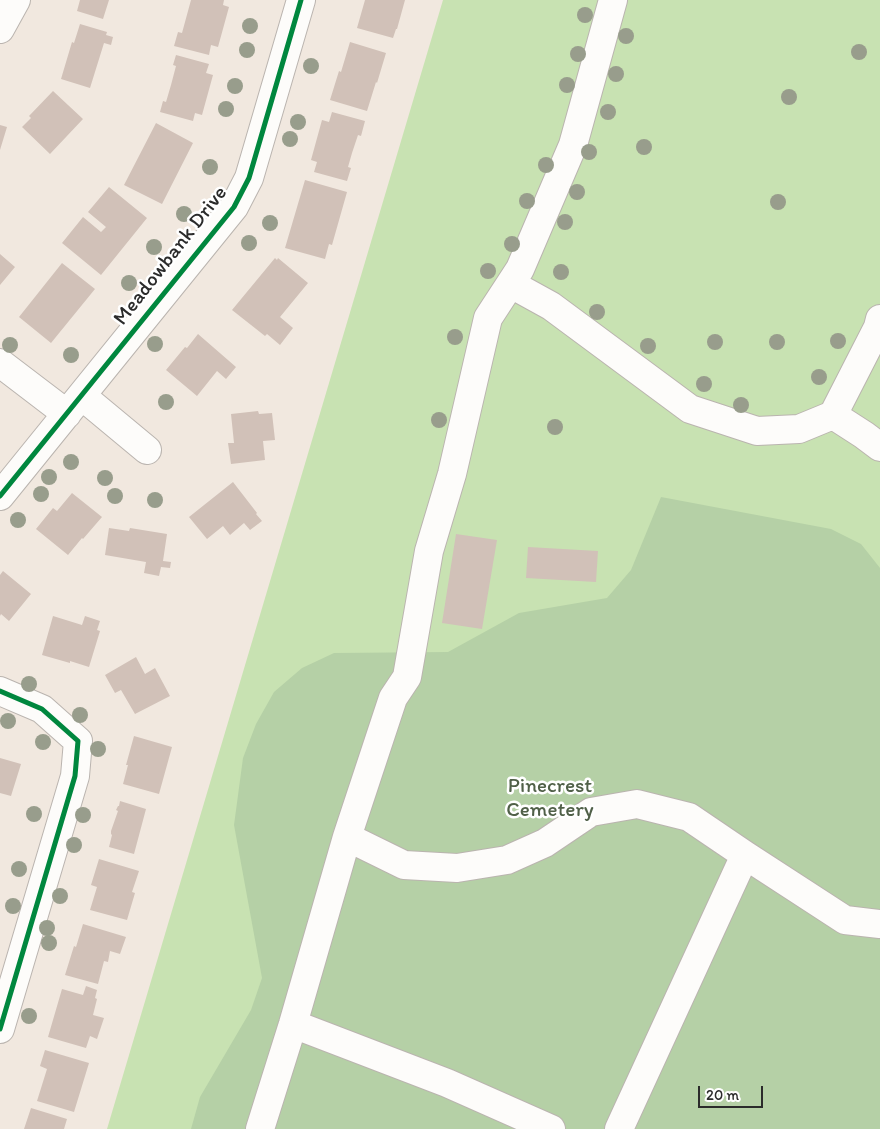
<!DOCTYPE html>
<style>
body{margin:0}
#map{position:relative;width:880px;height:1129px;overflow:hidden;background:#f1e8df;font-family:Itim,sans-serif}
canvas{display:block}
.scale{position:absolute;left:698px;top:1086px;width:65px;height:22px;box-sizing:border-box;border:2px solid #2b2b2b;border-top:0;padding-left:6px;font-size:15px;line-height:18px;white-space:nowrap;color:#2b2b2b;-webkit-text-stroke:4px #fff;paint-order:stroke}
</style>
<div id="map">
<canvas width="880" height="1129"></canvas>
<div class="scale">20 m</div>
</div>
<script>
const c = document.querySelector('canvas').getContext('2d');
c.lineJoin = 'round';
function fill(path, color) { c.fillStyle = color; c.fill(path, 'evenodd'); }
const toPath = rows => new Path2D(rows.map(r => 'M' + r).join(''));
function strokePath(path, color, width, dash) { c.strokeStyle = color; c.lineWidth = width; c.lineCap = dash ? 'butt' : 'round'; c.setLineDash(dash || []); c.stroke(path); }
function write(font, color, halo, rows, align = 'center') {
  c.font = font + ' Itim,sans-serif'; c.lineWidth = 5; c.setLineDash([]); c.textBaseline = 'middle'; c.strokeStyle = halo; c.fillStyle = color; for (const [text, x, y, turn = 0] of rows) {
    c.save(); c.translate(x, y); c.rotate((+turn || 0) * Math.PI / 180); c.textAlign = isNaN(turn) ? turn : align; if (halo) c.strokeText(text, 0, 0); c.fillText(text, 0, 0); c.restore();
  }
}
fill(toPath([
 [443,0,880,0,880,1129,107,1129]
]), '#c8e2b2');
fill(toPath([
 [661,497,831,529,861,544,880,568,880,1129,191,1129,200,1097,251,1010,262,978,234,825,243,758,256,724,274,692,302,668,334,653,448,652,519,613,607,598,631,570]
]), '#b5d0a6');
fill(toPath([
 [80,0,109,0,103,19,77,11],
 [191,0,224,0,223,5,229,7,218,47,211,45,209,55,174,46,178,32,182,33],
 [365,0,405,0,397,29,396,29,393,38,357,28],
 [80,24,107,32,106,35,113,37,111,45,104,43,90,88,61,79,72,42,74,43],
 [350,42,386,53,377,83,376,82,367,111,330,100,339,71,341,72],
 [176,55,209,64,206,73,213,75,202,115,195,113,193,121,160,112,163,101,166,102,171,85,176,66,173,65],
 [53,91,83,119,50,154,22,127,31,118,29,116],
 [332,112,365,121,361,136,358,135,352,153,348,167,351,168,347,181,314,172,317,162,311,160,322,120,329,122],
 [156,123,193,143,162,204,124,185],
 [0,125,7,127,0,150],
 [305,180,347,192,332,245,329,244,325,259,285,248],
 [109,187,147,218,101,275,62,243,83,217,101,232,106,227,88,212],
 [0,254,15,267,0,285],
 [275,258,277,260,278,258,308,283,280,317,293,328,280,345,267,334,265,336,232,310],
 [62,263,95,289,51,343,19,317],
 [198,334,236,367,226,379,217,371,197,396,166,370,185,347,187,348],
 [258,411,259,414,272,413,275,440,263,441,265,460,231,464,228,443,234,443,231,414],
 [233,482,257,513,256,514,262,521,250,530,244,523,230,535,223,526,207,539,189,517],
 [72,493,102,517,83,539,82,538,68,555,36,529,53,508,57,511],
 [109,528,129,531,130,528,167,534,163,561,171,562,170,568,161,567,159,576,144,573,146,562,105,555],
 [456,534,497,540,482,629,442,623],
 [528,547,598,551,596,582,526,578],
 [3,571,31,594,9,621,1,614,0,616,0,575],
 [53,616,82,625,85,616,100,621,97,630,100,631,89,667,70,661,70,663,42,655],
 [136,657,145,674,155,668,170,696,135,714,121,690,115,693,105,675],
 [134,736,172,747,159,794,123,784,128,765,126,765],
 [0,758,21,764,11,796,0,793],
 [120,801,146,809,134,854,109,847,112,835,111,834,111,831,118,811,116,810,118,806,119,806],
 [99,859,139,871,132,892,135,893,127,920,90,910,97,887,91,885],
 [83,924,126,937,120,954,110,951,108,962,104,961,98,984,65,975,74,946,76,947],
 [86,986,97,990,95,998,97,999,93,1015,104,1018,97,1039,90,1036,86,1048,48,1037,62,989,83,995],
 [45,1050,89,1063,74,1112,37,1101,47,1069,40,1066],
 [31,1108,67,1119,64,1129,24,1129]
]), '#d1c1b8');
const minor = toPath([
 [0,29,16,0],
 [511,284,551,306,690,409,757,431,799,429,833,415,878,327,880,319],
 [0,363,67,414],
 [82,396,147,450],
 [833,415,864,435,880,447],
 [0,496,234,207,249,178,301,0],
 [0,691,42,709,78,741,75,776,0,1029],
 [347,837,404,865,457,868,507,860,545,843,591,812,637,804,689,817,745,855,845,920,880,924],
 [293,1024,447,1083,551,1129],
 [260,1129,293,1024,347,837,393,698,407,677,429,551,452,474,488,318,520,269,573,145,613,0],
 [619,1129,745,855]
]);
strokePath(minor, '#bab4af', 30);
strokePath(minor, '#fdfcfa', 28);
strokePath(toPath([
 [0,496,234,207,249,178,301,0],
 [0,691,42,709,78,741,75,776,0,1029]
]), '#00873e', 5);
c.fillStyle = '#989d8c';
for (const [x, y] of [
 [585,15],
 [250,26],
 [626,36],
 [247,50],
 [859,52],
 [578,54],
 [311,66],
 [616,74],
 [567,85],
 [235,86],
 [789,97],
 [226,109],
 [608,112],
 [298,122],
 [290,139],
 [644,147],
 [589,152],
 [546,165],
 [210,167],
 [577,192],
 [527,201],
 [778,202],
 [184,214],
 [565,222],
 [270,223],
 [249,243],
 [512,244],
 [154,247],
 [488,271],
 [561,272],
 [129,283],
 [597,312],
 [455,337],
 [838,341],
 [715,342],
 [777,342],
 [155,344],
 [10,345],
 [648,346],
 [71,355],
 [819,377],
 [704,384],
 [166,402],
 [741,405],
 [439,420],
 [555,427],
 [71,462],
 [49,477],
 [105,478],
 [41,494],
 [115,496],
 [155,500],
 [18,520],
 [29,684],
 [80,715],
 [8,721],
 [43,742],
 [98,749],
 [34,814],
 [83,815],
 [74,845],
 [19,869],
 [60,896],
 [13,906],
 [47,928],
 [49,943],
 [29,1016]
]) { c.beginPath(); c.arc(x, y, 8, 0, 2 * Math.PI); c.fill(); }
write('21px', '#2b2b2b', '#fff', [
 ["Meadowbank Drive",171,256,-52]
]);
write('21px', '#506048', '#fff', [
 ["Pinecrest",550,787],
 ["Cemetery",550,811]
]);
</script>
